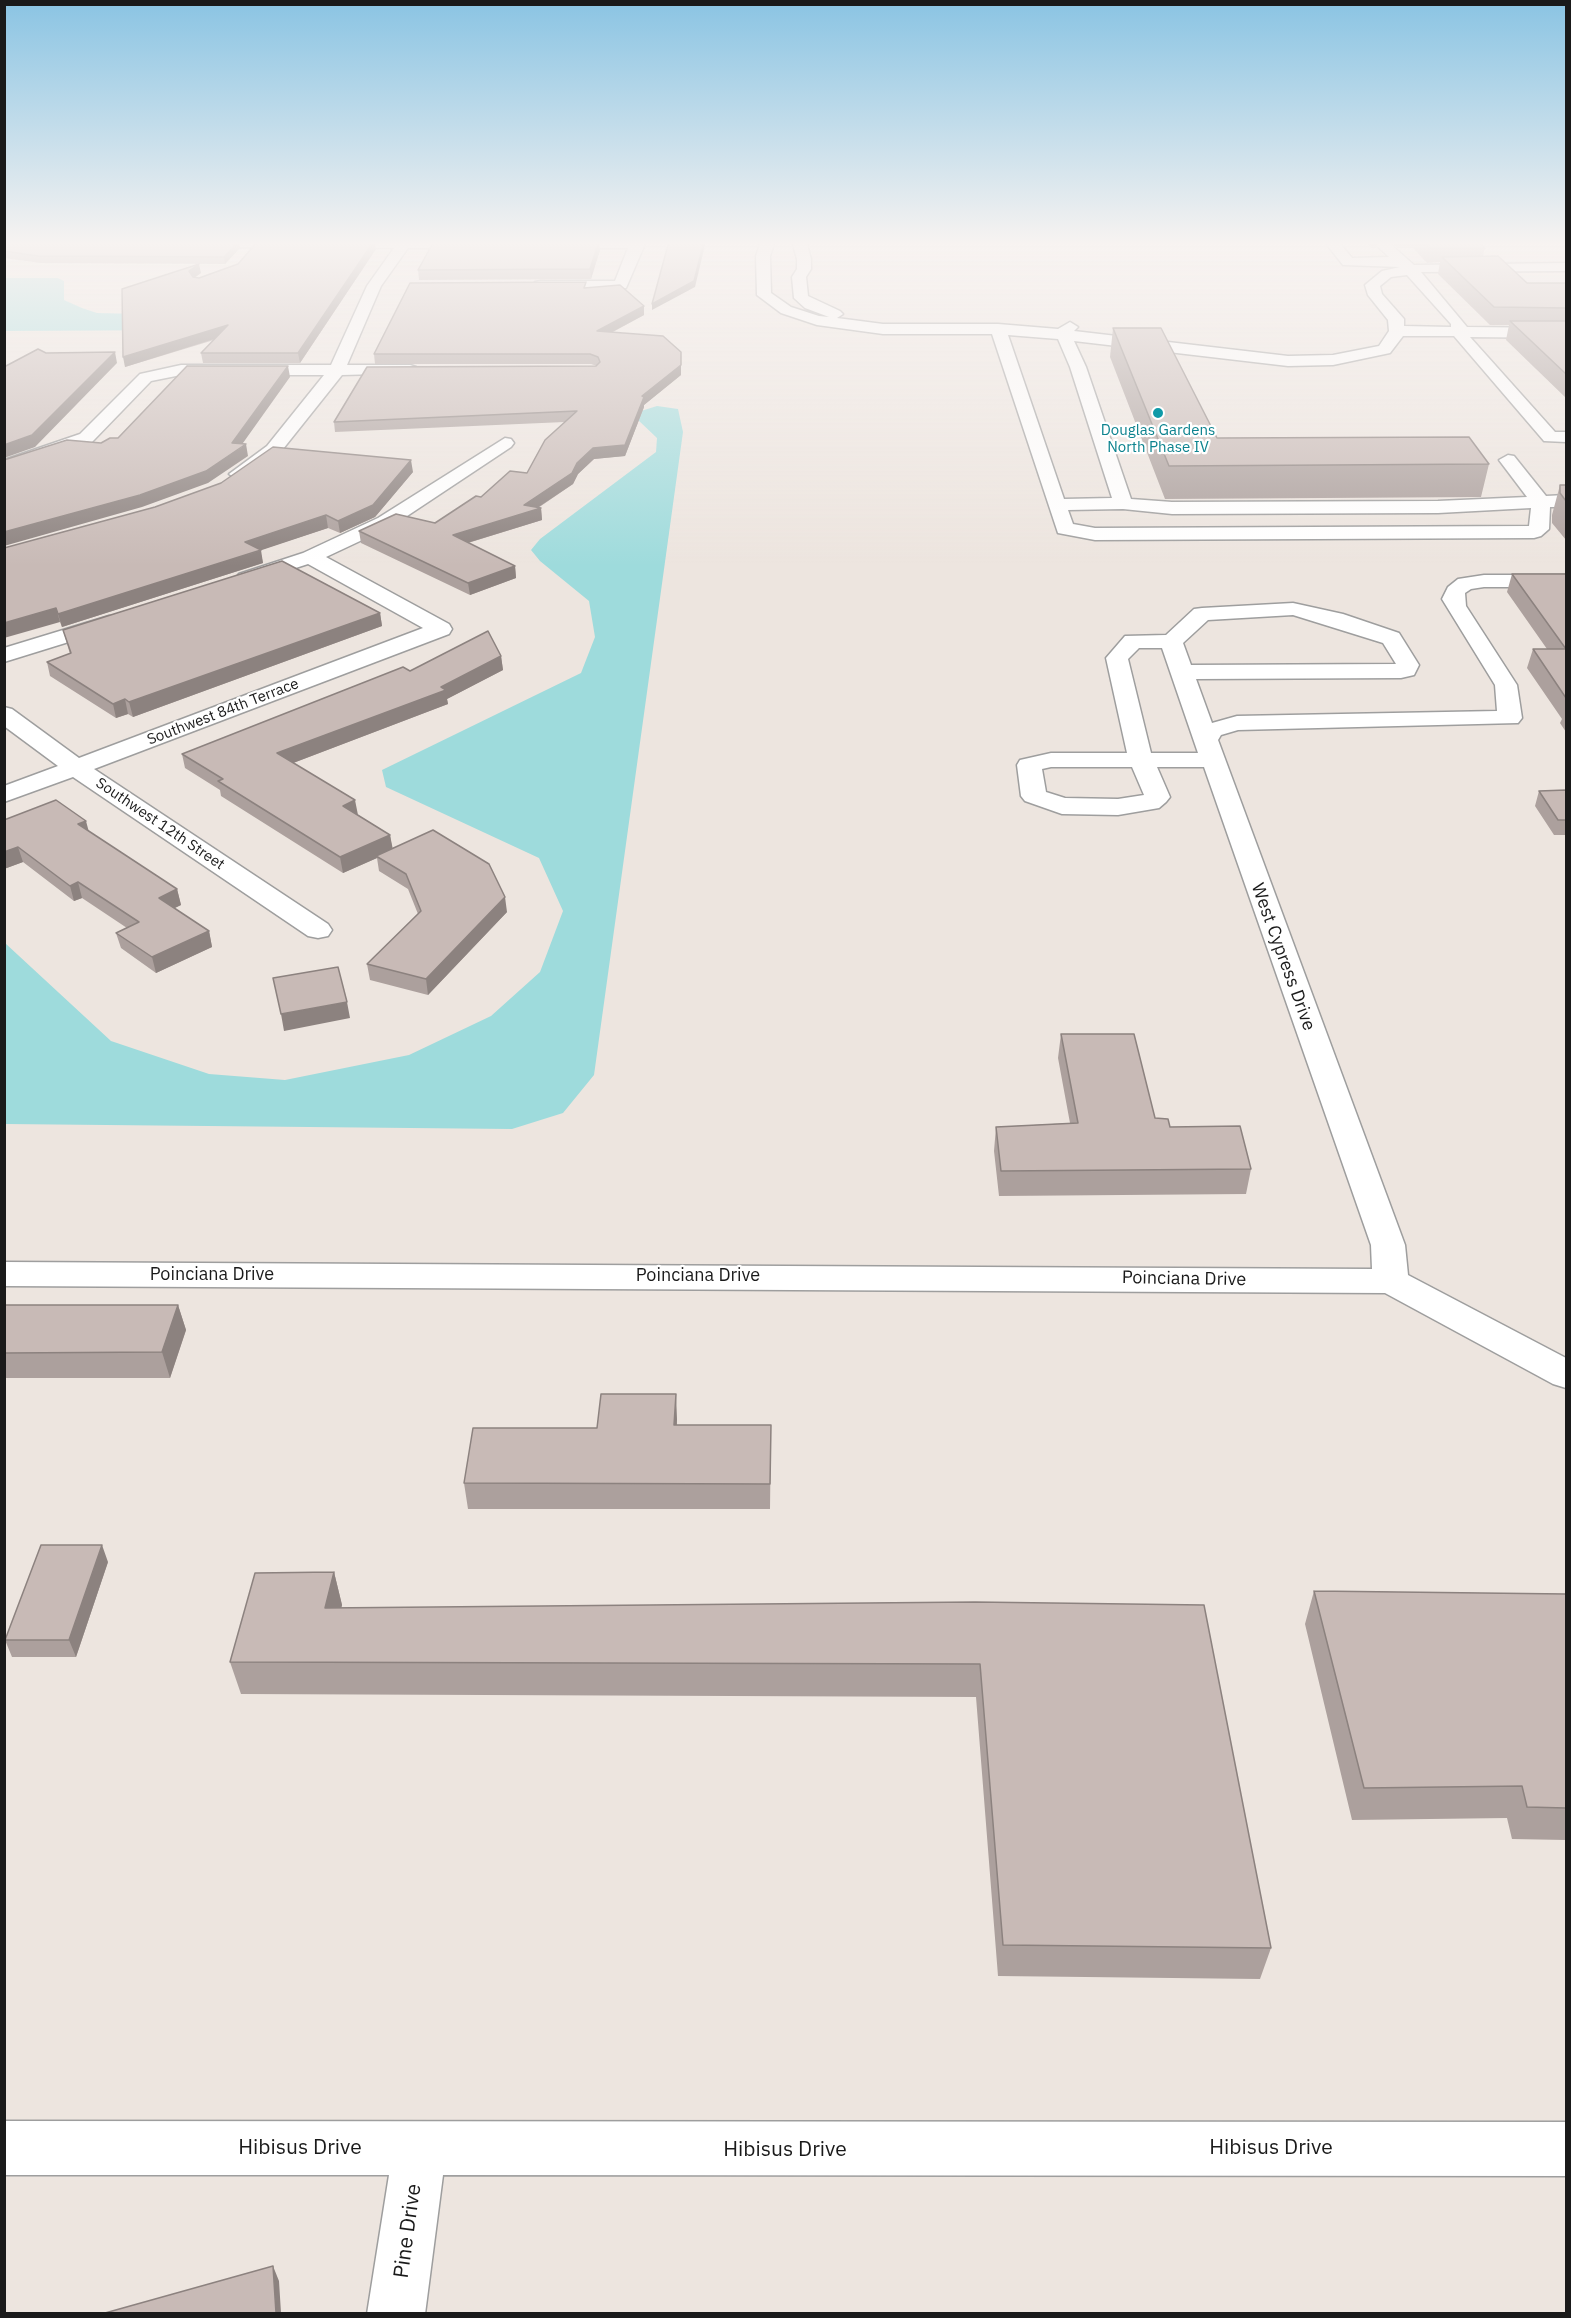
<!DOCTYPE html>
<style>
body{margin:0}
#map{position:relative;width:1571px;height:2318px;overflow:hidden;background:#ede5df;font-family:"IBM Plex Sans",sans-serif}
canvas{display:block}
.frame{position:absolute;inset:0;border:6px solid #1a1a1a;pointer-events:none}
</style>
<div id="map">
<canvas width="1571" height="2318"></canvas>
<div class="frame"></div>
</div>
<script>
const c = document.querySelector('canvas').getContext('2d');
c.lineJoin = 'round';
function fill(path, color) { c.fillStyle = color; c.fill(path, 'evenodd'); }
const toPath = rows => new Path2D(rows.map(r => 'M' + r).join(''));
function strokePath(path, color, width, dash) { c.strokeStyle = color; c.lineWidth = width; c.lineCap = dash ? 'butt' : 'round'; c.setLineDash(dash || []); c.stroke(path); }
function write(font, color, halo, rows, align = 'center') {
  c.font = font + ' "IBM Plex Sans",sans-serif'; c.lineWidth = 4.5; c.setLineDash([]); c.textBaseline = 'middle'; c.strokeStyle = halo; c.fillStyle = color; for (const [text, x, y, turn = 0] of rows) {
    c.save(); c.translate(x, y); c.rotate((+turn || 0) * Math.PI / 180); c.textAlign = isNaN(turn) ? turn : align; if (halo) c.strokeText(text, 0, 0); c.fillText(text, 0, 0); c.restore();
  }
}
fill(toPath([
 [4,278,58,278,64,281,64,300,82,308,97,313,140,314,201,330,5,331],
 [657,406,678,409,683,432,594,1075,563,1113,512,1129,5,1124,5,943,111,1041,209,1074,285,1080,409,1055,491,1016,540,972,563,911,539,858,386,787,382,770,581,673,595,637,589,601,540,561,531,550,540,539,656,452,657,438,637,419,641,411]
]), '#9edbdc');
const minor = toPath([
 [190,241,484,241,486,244,479,248,408,248,381,286,347,365,410,365,416,367,418,370,416,373,342,375,279,454,245,478,238,480,229,474,267,446,324,375,181,375,151,381,92,442,4,471,4,460,80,434,140,374,181,365,331,365,367,286,394,248,195,247,190,246,190,241],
 [550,241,645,241,645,244,626,288,535,288,533,285,535,282,540,281,615,281,628,248,555,248,548,244,550,241],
 [761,241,775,241,770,256,771,293,791,307,819,316,829,317,805,308,794,298,792,277,797,269,797,259,792,241,806,241,811,259,811,269,806,277,808,296,840,311,843,314,837,318,883,324,998,324,1058,329,1070,322,1078,327,1074,331,1288,356,1333,355,1379,346,1389,331,1388,320,1368,295,1365,285,1382,271,1400,267,1343,265,1324,241,1338,241,1352,258,1389,257,1372,241,1387,241,1414,265,1566,263,1566,271,1421,272,1467,327,1566,328,1566,338,1470,337,1555,432,1566,432,1566,442,1544,441,1454,336,1403,336,1390,353,1333,365,1288,366,1074,341,1086,367,1131,499,1172,502,1438,501,1527,497,1499,460,1508,455,1514,456,1546,496,1566,495,1566,507,1550,507,1549,529,1541,536,1534,538,1095,540,1058,533,992,334,883,334,817,325,781,313,757,295,756,256,761,241],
 [1407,275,1451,324,1451,327,1404,326,1404,319,1382,294,1380,286,1391,277,1407,275],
 [1008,335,1058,339,1070,367,1112,498,1064,499,1008,335],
 [1531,508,1529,526,1095,528,1073,524,1068,510,1123,509,1172,514,1438,513,1531,508],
 [505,438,511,439,514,443,511,447,392,526,326,557,449,624,452,629,449,634,94,769,328,924,332,930,328,936,318,938,308,936,73,777,4,802,4,786,58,766,4,726,4,707,12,709,79,758,423,628,308,564,246,584,239,582,236,578,239,574,303,553,378,518,505,438],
 [1484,575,1566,575,1566,587,1484,587,1471,589,1465,593,1466,606,1517,685,1522,718,1518,723,1238,730,1221,735,1218,740,1405,1245,1408,1275,1566,1358,1566,1388,1553,1384,1385,1293,4,1286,4,1262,1372,1269,1371,1245,1204,767,1157,767,1170,797,1166,802,1159,808,1118,815,1062,814,1025,801,1021,796,1017,765,1020,760,1051,753,1127,753,1106,658,1125,636,1166,635,1194,609,1202,608,1293,603,1343,614,1399,633,1419,665,1414,675,1401,678,1196,679,1212,723,1237,716,1497,711,1495,685,1442,599,1448,587,1458,579,1484,575],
 [1293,615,1383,643,1396,664,1191,665,1183,643,1208,620,1293,615],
 [1139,648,1162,648,1198,753,1151,753,1128,659,1139,648],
 [1051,767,1132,767,1144,795,1118,799,1065,798,1046,792,1042,769,1051,767],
 [109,616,117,617,120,622,117,627,4,662,4,648,109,616],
 [4,2121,1566,2122,1566,2176,443,2175,425,2314,367,2314,389,2175,4,2175,4,2121]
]);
strokePath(minor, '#9e9e9e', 3);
fill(minor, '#fff');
fill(toPath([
 [4,241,240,248,225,264,40,263,4,258],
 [258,241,375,241,376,249,300,363,203,363,201,353,214,340,125,367,122,289,201,273,195,277,199,278,238,264],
 [1364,241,1378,241,1376,248,1372,248],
 [1390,241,1478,241,1485,248,1483,256,1527,283,1566,283,1566,398,1506,340,1509,325,1490,325,1438,274,1440,262,1427,263,1413,248,1398,248],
 [600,250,591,279,419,280,418,270],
 [586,288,644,306,644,315,613,332,681,375,644,405,644,407,625,456,594,459,578,474,573,484,538,508,541,508,542,520,468,543,515,566,516,578,470,595,361,543,359,531,435,523,527,473,565,422,335,432,334,422,597,366,591,364,375,364,374,354],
 [1113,328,1217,438,1489,464,1481,497,1165,499,1110,357],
 [413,472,375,517,340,533,328,528,260,550,263,563,62,627,60,622,4,548],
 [1560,485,1566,485,1566,540,1552,523,1552,515],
 [1512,574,1566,574,1566,732,1560,723,1562,719,1527,668,1533,649,1547,649,1507,592],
 [380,613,382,626,133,717,128,714,116,718,50,676,47,662,70,654,63,630],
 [501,656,503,670,447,699,448,704,293,763,358,815,390,835,392,848,507,912,428,995,370,980,367,964,418,914,408,889,379,871,377,858,343,873,221,796,220,790,185,768,182,754,410,671],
 [1566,790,1566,835,1554,835,1535,806,1539,791],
 [4,820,88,831,177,889,181,905,174,908,209,931,212,947,156,973,121,948,116,933,127,928,82,898,74,901,23,862,4,869],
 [1061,1034,1155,1118,1170,1127,1251,1169,1246,1194,999,1196,994,1151,996,1127,1070,1123,1058,1058],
 [4,1305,178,1305,186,1330,170,1378,4,1378],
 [677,1419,677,1425,771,1425,770,1509,468,1509,464,1483,597,1428],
 [108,1562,76,1657,12,1657,5,1640],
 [334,1572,342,1605,341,1608,975,1602,1271,1948,1260,1979,998,1976,976,1697,241,1694,230,1662],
 [1314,1591,1566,1594,1566,1840,1512,1839,1507,1818,1352,1820,1305,1624]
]), '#aca09d');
fill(toPath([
 [239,241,240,248,225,264,224,257],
 [374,241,376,249,300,363,298,353],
 [599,241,600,250,591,279,590,269],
 [704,241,706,241,695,287,652,310,652,304],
 [199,264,201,273,191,280,189,271],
 [644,306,644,315,597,340,597,331],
 [228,325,230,334,125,367,123,357],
 [115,352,117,363,35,447,4,458,4,445],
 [681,352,681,375,644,405,644,407,625,456,594,459,578,474,573,484,534,510,541,508,542,520,454,547,453,535,524,505,642,396],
 [288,366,290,377,238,450,246,444,248,456,208,483,142,507,4,546,4,532,232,443],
 [411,460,413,472,375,517,340,533,338,521],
 [326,515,328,528,247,555,245,542],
 [261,550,263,563,62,627,58,614],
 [515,566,516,578,470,595,468,583],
 [56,608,60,622,4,638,4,623],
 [380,613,382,626,133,717,129,702],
 [501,656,503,670,447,699,448,704,280,768,277,753,441,687],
 [125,699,128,714,116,718,113,704],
 [355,800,358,815,343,806],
 [86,821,90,836,78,824],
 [390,835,393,850,376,856,377,858,343,873,340,857],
 [18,847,23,862,4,869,4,852],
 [78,882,82,898,74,901,70,886],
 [177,889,181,905,163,914,159,898],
 [505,897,507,912,428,995,426,979],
 [209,931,212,947,156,973,152,957],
 [347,1002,350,1018,284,1031,281,1014],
 [178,1305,186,1330,170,1378,162,1352],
 [676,1394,677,1419,675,1450,674,1425],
 [102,1545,108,1562,76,1657,69,1640],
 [334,1572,342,1605,333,1641,325,1608],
 [273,2266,279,2281,281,2313,276,2313]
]), '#8c827f');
const building = toPath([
 [4,241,239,241,224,257,38,256,4,251,4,241],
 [258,241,374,241,298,353,201,353,228,325,123,357,122,289,199,264,189,271,193,277,199,278,238,264,258,241],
 [434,241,599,241,590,269,418,270,434,241],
 [669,241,704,241,694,281,652,304,669,241],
 [1422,241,1478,241,1485,248,1430,248,1422,241],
 [1498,256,1527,283,1566,283,1566,308,1494,307,1442,257,1498,256],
 [586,282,584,288,620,285,644,306,597,331,663,336,681,352,681,365,642,396,644,397,625,445,593,448,577,463,572,473,524,505,541,508,453,535,515,566,468,583,359,531,396,514,435,523,476,496,481,497,510,471,527,473,545,440,577,411,334,422,367,367,596,366,600,362,598,357,590,354,374,354,410,283,586,282],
 [1510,321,1566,321,1566,374,1510,321],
 [1113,328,1161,328,1217,438,1469,437,1489,464,1169,466,1113,328],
 [38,349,46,353,115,352,32,435,4,445,4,367,38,349],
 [187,366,288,366,232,443,246,444,206,471,140,495,4,532,4,460,67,440,101,443,110,438,118,438,187,366],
 [273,447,411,460,373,505,338,521,326,515,245,542,261,550,58,614,56,608,4,623,4,548,155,507,221,483,273,447],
 [1560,485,1566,485,1566,501,1560,493,1560,485],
 [282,561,380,613,129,702,125,699,113,704,47,662,71,653,63,630,282,561],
 [1512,574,1566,574,1566,698,1533,649,1566,649,1512,574],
 [488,631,501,656,441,687,446,690,277,753,355,800,343,806,390,835,340,857,218,781,223,779,182,754,403,667,410,671,488,631],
 [1566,790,1566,820,1558,820,1539,791,1566,790],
 [56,800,86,821,78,824,177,889,159,898,209,931,152,957,116,933,139,922,78,882,70,886,18,847,4,852,4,820,56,800],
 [433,830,489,864,505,897,426,979,367,964,421,911,406,874,376,856,433,830],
 [338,967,347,1002,281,1014,273,978,338,967],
 [1061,1034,1134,1034,1155,1118,1168,1119,1170,1127,1240,1126,1251,1169,1001,1171,996,1127,1078,1123,1061,1034],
 [4,1305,178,1305,162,1352,4,1353,4,1305],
 [601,1394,676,1394,674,1425,771,1425,770,1484,464,1483,473,1428,597,1428,601,1394],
 [41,1545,102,1545,69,1640,5,1640,41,1545],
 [334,1572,325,1608,975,1602,1204,1605,1271,1948,1003,1945,980,1664,230,1662,255,1573,334,1572],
 [1314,1591,1566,1594,1566,1808,1527,1807,1522,1786,1364,1788,1314,1591],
 [273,2266,276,2313,105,2313,273,2266]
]);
fill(building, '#c8bab6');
strokePath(building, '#8c827f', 1.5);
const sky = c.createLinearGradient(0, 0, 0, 566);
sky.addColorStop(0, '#8ac4e3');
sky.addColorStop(0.43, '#f7f3f1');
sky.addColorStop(1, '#f7f3f100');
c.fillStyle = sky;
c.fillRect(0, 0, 1571, 566);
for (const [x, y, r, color] of [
 [1158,413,6,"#0f9aa8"]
]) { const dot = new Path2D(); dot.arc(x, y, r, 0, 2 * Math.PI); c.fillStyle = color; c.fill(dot); strokePath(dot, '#fff', 2); }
write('15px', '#0d838f', '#fff', [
 ["Douglas Gardens",1158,431],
 ["North Phase IV",1158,448]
]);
write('15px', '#1a1a1a', '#fff', [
 ["Southwest 84th Terrace",223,712,-21],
 ["Southwest 12th Street",160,824,34]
]);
write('18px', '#1a1a1a', '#fff', [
 ["West Cypress Drive",1283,957,70],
 ["Poinciana Drive",212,1275],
 ["Poinciana Drive",698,1276],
 ["Poinciana Drive",1184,1279,1]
]);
write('21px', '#1a1a1a', '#fff', [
 ["Hibisus Drive",300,2148],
 ["Hibisus Drive",1271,2148],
 ["Hibisus Drive",785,2150],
 ["Pine Drive",408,2231,-82]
]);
</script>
